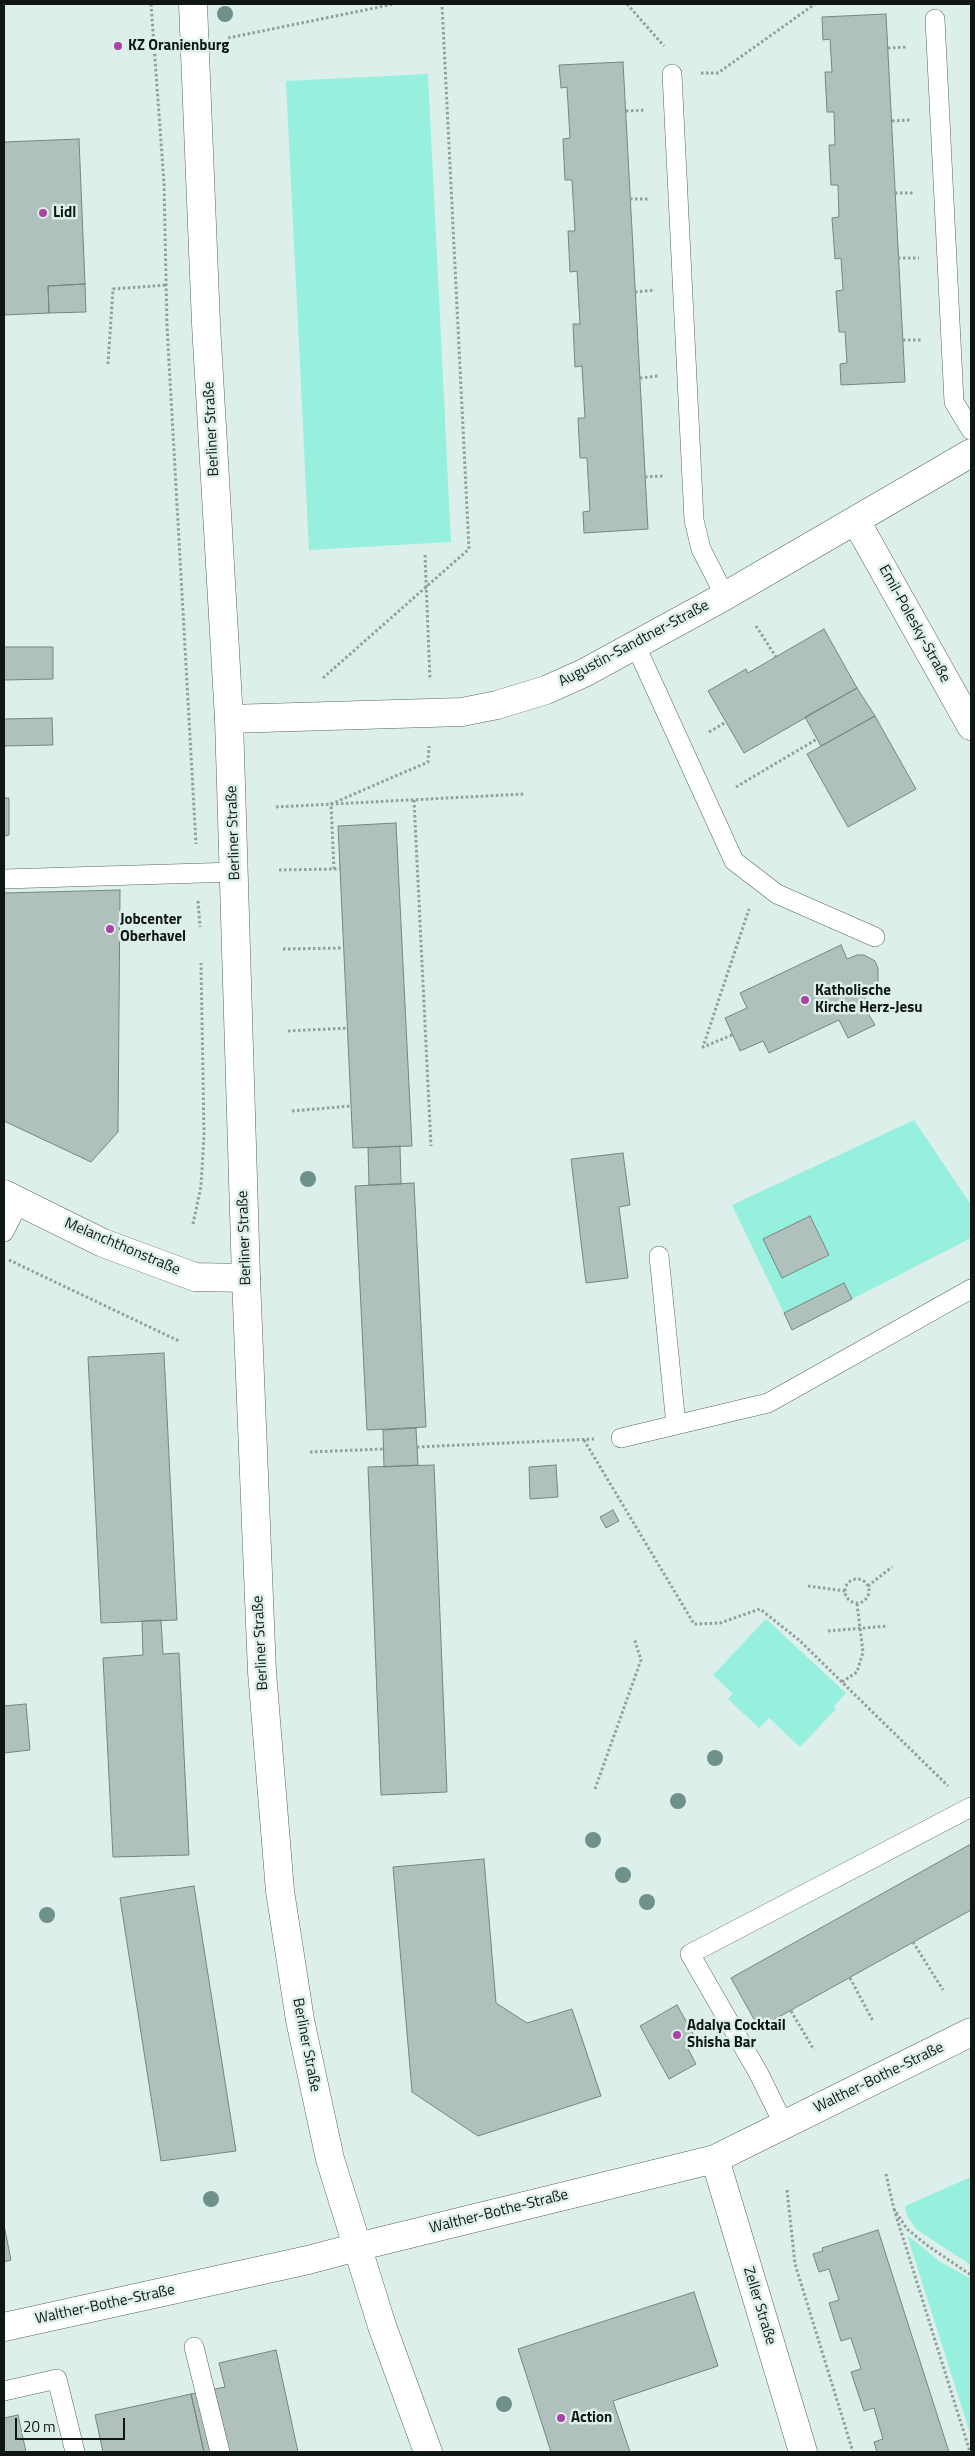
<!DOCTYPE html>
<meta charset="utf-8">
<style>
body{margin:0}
#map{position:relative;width:975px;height:2456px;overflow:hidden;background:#ddefea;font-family:"Titillium Web",sans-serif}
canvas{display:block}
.frame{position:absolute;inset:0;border:5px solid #101614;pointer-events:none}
.scale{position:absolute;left:15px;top:2418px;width:110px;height:22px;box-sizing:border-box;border:2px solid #101614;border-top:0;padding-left:6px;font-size:15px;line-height:18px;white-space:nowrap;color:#101614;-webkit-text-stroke:4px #ddefea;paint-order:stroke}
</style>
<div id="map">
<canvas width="975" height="2456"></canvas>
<div class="frame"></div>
<div class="scale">20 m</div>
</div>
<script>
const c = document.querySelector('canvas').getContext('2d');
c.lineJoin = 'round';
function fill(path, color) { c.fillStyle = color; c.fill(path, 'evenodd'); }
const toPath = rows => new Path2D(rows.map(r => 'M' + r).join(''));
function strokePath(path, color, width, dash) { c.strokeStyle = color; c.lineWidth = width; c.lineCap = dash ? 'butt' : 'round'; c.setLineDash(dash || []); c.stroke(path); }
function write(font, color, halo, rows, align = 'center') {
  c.font = font + ' "Titillium Web",sans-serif'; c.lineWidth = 5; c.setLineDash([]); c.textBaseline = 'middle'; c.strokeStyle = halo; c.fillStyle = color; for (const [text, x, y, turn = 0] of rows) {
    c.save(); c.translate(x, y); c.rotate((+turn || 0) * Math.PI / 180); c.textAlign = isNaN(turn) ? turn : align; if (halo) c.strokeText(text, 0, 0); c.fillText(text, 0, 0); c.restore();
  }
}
fill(toPath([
 [428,74,451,542,309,550,286,81],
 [914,1120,971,1205,971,1238,792,1330,732,1205],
 [766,1619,846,1693,834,1706,836,1709,800,1747,769,1718,759,1728,728,1699,733,1694,713,1675],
 [971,2177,971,2265,917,2230,907,2216,905,2206],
 [907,2235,939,2261,971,2279,971,2436]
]), '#97f0de');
const building = toPath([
 [886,14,905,382,841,385,840,364,847,363,845,332,839,332,836,291,843,290,841,258,835,259,832,218,839,217,838,185,831,185,829,145,835,145,834,112,827,112,825,72,832,72,830,39,823,40,822,17,886,14],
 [623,62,648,529,584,533,583,512,590,511,587,458,580,458,578,418,585,418,582,366,575,367,573,324,580,324,577,271,570,272,568,231,575,231,572,180,565,180,563,139,570,138,567,87,561,88,559,65,623,62],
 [79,139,85,284,48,286,49,313,4,315,4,142,79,139],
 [85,284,86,312,49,313,48,286,85,284],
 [824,629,857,688,744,753,708,691,746,669,748,673,824,629],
 [4,647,53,647,53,679,4,680,4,647],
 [857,688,875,716,821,746,805,717,857,688],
 [875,716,916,789,848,827,807,754,875,716],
 [52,718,53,745,4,746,4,719,52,718],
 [4,798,9,798,9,835,4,836,4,798],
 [396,823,412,1146,353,1148,338,826,396,823],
 [120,890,118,1132,91,1162,4,1121,4,893,120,890],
 [841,945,847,959,857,955,864,955,875,961,878,968,878,984,863,994,869,1006,865,1008,875,1025,848,1038,839,1020,769,1053,763,1041,740,1051,725,1018,747,1008,740,993,841,945],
 [400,1146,401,1184,369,1185,368,1148,400,1146],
 [623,1153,630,1205,619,1207,628,1278,586,1283,571,1159,623,1153],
 [414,1183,426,1427,367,1430,355,1186,414,1183],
 [810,1216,829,1255,782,1278,763,1239,810,1216],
 [844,1283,852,1299,792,1330,784,1313,844,1283],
 [164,1353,177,1620,101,1623,88,1357,164,1353],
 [416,1428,418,1465,384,1467,383,1430,416,1428],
 [434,1465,447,1792,381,1795,368,1467,434,1465],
 [556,1465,558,1497,530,1499,529,1467,556,1465],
 [613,1510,619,1521,606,1528,600,1517,613,1510],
 [161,1620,163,1654,179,1653,189,1855,113,1857,103,1658,143,1655,142,1621,161,1620],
 [26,1704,30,1750,4,1753,4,1706,26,1704],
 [971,1844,971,1910,759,2028,731,1978,971,1844],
 [484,1859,496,2003,527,2023,572,2009,601,2096,478,2136,412,2092,393,1867,484,1859],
 [194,1886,236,2151,161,2161,120,1898,194,1886],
 [677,2005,699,2044,688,2049,696,2064,669,2079,640,2026,677,2005],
 [4,2225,11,2260,4,2262,4,2225],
 [878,2230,949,2452,877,2452,874,2442,883,2439,874,2408,864,2411,851,2372,861,2369,851,2338,841,2341,829,2303,839,2300,829,2269,819,2272,813,2254,823,2251,822,2248,878,2230],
 [694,2292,718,2366,613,2401,630,2452,551,2452,518,2349,694,2292],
 [276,2350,298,2452,204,2452,191,2394,225,2387,219,2363,276,2350],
 [191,2394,204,2452,103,2452,95,2415,191,2394],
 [18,2415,26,2452,4,2452,4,2418,18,2415]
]);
fill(building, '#b0c1bd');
strokePath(building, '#768682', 1);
const service = toPath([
 [935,19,954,402,971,430],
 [672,74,694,520,701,549,725,596],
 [635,644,734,861,777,894,875,937],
 [4,879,235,872],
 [4,1232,19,1202],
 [659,1256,676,1425],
 [621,1438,768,1403,971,1289],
 [784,2125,759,2074,690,1954,971,1807],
 [194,2347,220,2452],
 [4,2391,57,2379,75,2452]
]);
const minor = toPath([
 [856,521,971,726],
 [229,719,462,712,497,705,546,690,584,673,725,596,971,453],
 [715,2159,803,2452],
 [357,2247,715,2159,971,2032]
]);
const tertiary = toPath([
 [4,1194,103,1243,195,1277,246,1278],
 [4,2327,308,2260,357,2247]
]);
const secondary = toPath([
 [193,4,206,324,229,719,246,1278,262,1672,280,1891,300,2020,330,2159,382,2326,428,2452]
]);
strokePath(service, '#566562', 20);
strokePath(minor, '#566562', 29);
strokePath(tertiary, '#566562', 29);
strokePath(secondary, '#566562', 29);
strokePath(toPath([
 [151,4,164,183,167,326,196,844],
 [627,4,664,46],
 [228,38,394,4],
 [888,48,908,47],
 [701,73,718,73,815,4],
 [626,111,646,110],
 [892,121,911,120],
 [895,193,915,193],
 [630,199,649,199],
 [898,258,919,258],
 [635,292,655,290],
 [903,340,923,340],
 [108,364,113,289,167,285],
 [640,378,658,376],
 [645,477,664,476],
 [425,555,430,680],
 [756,626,776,657],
 [323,678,469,549,442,4],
 [709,732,726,722],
 [736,787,817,739],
 [414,800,431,1146],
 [276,807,524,794],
 [334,869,341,869],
 [279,870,334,869,331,804,428,762,429,746],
 [198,901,200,927],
 [283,949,344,948],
 [288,1031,348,1028],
 [732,1035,703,1047,749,909],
 [292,1111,351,1106],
 [193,1224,201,1186,204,1135,201,963],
 [9,1260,179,1341],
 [584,1440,694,1624,720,1623,760,1609,799,1640,948,1786],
 [417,1447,594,1439],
 [310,1452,383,1449],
 '845 1591a12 12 0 1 1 24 0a12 12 0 1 1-24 0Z',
 [808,1586,845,1591],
 [868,1586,892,1567],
 [828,1631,888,1626],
 [842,1682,857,1672,863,1652,857,1604],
 [595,1789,641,1660,634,1638],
 [913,1942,943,1990],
 [850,1978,873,2021],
 [791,2011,814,2050],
 [886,2174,894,2209,907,2229,928,2246,971,2275],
 [787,2190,795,2264,853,2452],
 [894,2209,970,2452]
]), '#92a09c', 3, [2.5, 2.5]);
strokePath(service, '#fff', 19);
strokePath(minor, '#fff', 28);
strokePath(tertiary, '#fff', 28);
strokePath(secondary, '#fff', 28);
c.fillStyle = '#6e918a';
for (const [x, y] of [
 [225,14],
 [308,1179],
 [715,1758],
 [678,1801],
 [593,1840],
 [623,1875],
 [647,1902],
 [47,1915],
 [211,2199],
 [504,2404]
]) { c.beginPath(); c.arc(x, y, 8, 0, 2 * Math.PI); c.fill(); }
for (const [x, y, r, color] of [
 [118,46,5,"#ab43a5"],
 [43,213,5,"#ab43a5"],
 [110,929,5,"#ab43a5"],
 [805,1000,5,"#ab43a5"],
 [677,2035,5,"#ab43a5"],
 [561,2418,5,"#ab43a5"]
]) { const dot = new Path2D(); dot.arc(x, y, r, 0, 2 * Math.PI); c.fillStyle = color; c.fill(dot); strokePath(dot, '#ddefea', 2); }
write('bold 15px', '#101614', '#ddefea', [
 ["KZ Oranienburg",128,46],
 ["Lidl",53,213],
 ["Jobcenter",120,920],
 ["Oberhavel",120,937],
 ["Katholische",815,991],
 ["Kirche Herz-Jesu",815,1008],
 ["Adalya Cocktail",687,2026],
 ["Shisha Bar",687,2043],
 ["Action",571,2418]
], 'left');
write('15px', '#101614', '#ddefea', [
 ["Berliner Straße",212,429,-93],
 ["Emil-Polesky-Straße",914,624,61],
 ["Augustin-Sandtner-Straße",634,644,-28],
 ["Berliner Straße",234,833,-92],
 ["Berliner Straße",245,1238,-92],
 ["Melanchthonstraße",122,1247,23],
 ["Berliner Straße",261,1643,-93],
 ["Berliner Straße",306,2045,79],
 ["Walther-Bothe-Straße",879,2078,-26],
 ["Walther-Bothe-Straße",499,2212,-14],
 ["Walther-Bothe-Straße",105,2305,-12],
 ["Zeller Straße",759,2306,73]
]);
</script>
